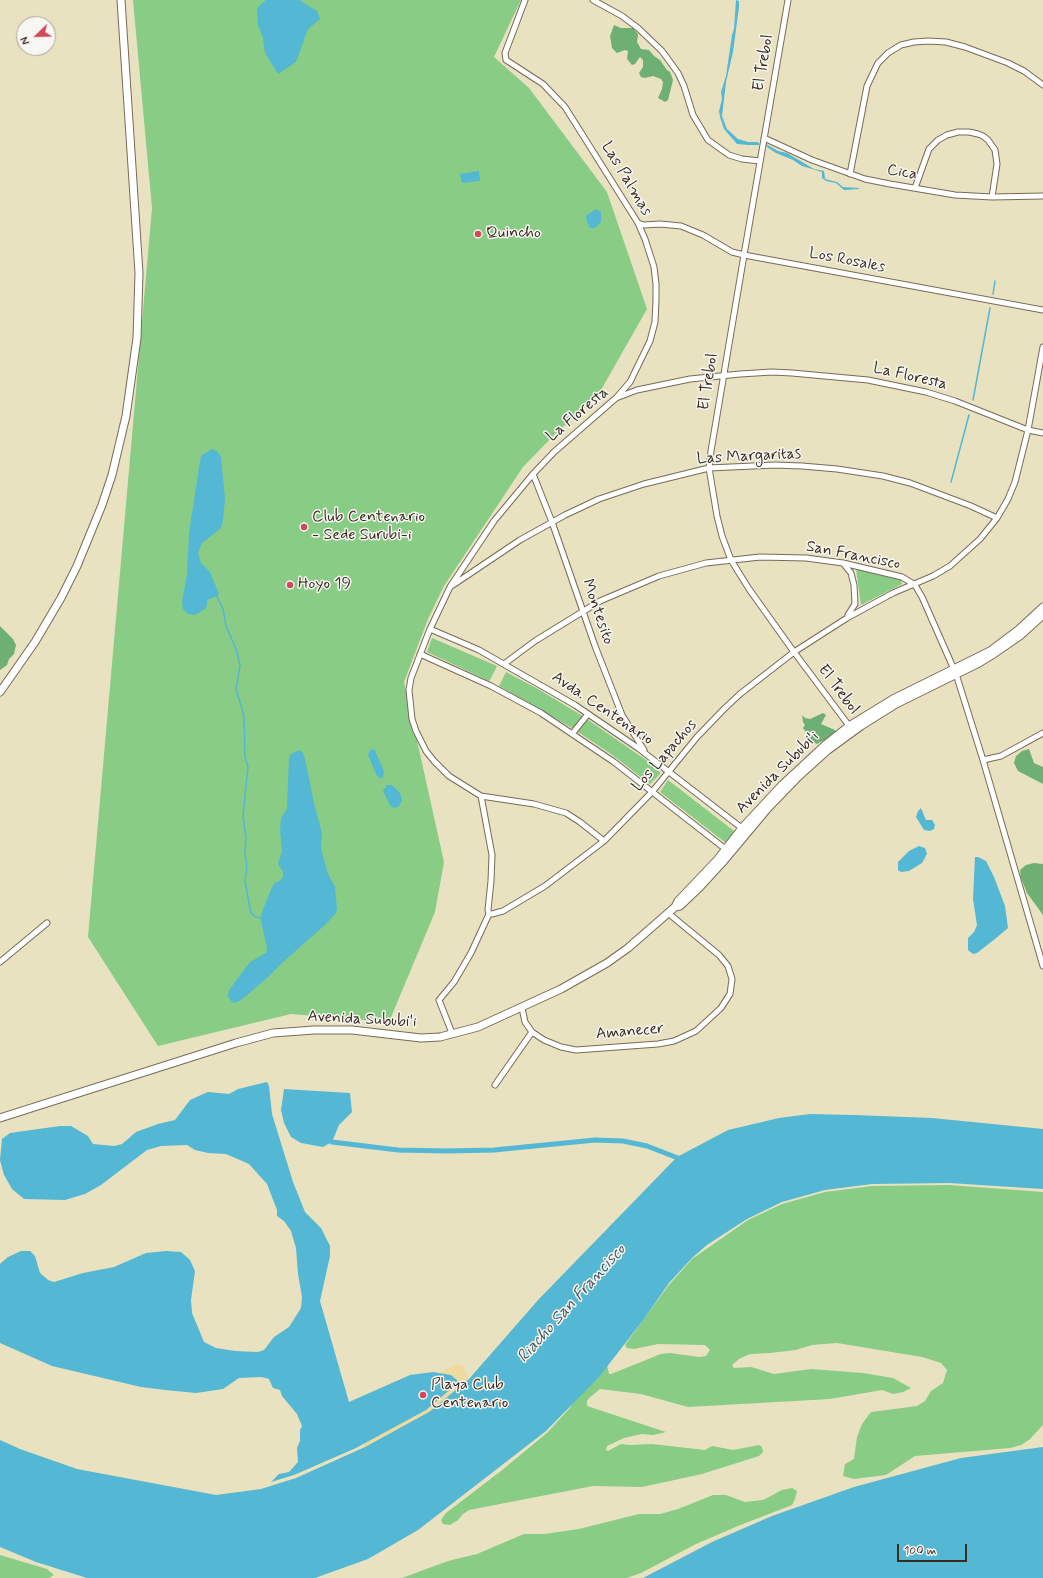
<!DOCTYPE html>
<style>
body{margin:0}
#map{position:relative;width:1043px;height:1578px;overflow:hidden;background:#e9e2c0;font-family:Mynerve,sans-serif}
canvas{display:block}
.north{position:absolute;left:16px;top:16px;width:40px;height:40px;box-sizing:border-box;background:#f6f6f2;border:1px solid #aba49d;border-radius:50%;rotate:247deg;font-size:11px;font-weight:700;line-height:16px;text-align:center;color:#3b2a1e}
.north::after{content:'';display:block;margin:auto;width:14px;height:18px;background:#d1495b;clip-path:polygon(50% 0,100% 100%,50% 72%,0 100%)}
.scale{position:absolute;left:897px;top:1544px;width:70px;height:18px;box-sizing:border-box;border:2px solid #3b2a1e;border-top:0;padding-left:5px;font-size:12px;line-height:14px;white-space:nowrap;color:#3b2a1e;-webkit-text-stroke:3px #f6f6f2;paint-order:stroke}
</style>
<div id="map">
<canvas width="1043" height="1578"></canvas>
<div class="north">N</div>
<div class="scale">100 m</div>
</div>
<script>
const c = document.querySelector('canvas').getContext('2d');
c.lineJoin = 'round';
function fill(path, color) { c.fillStyle = color; c.fill(path, 'evenodd'); }
const toPath = rows => new Path2D(rows.map(r => 'M' + r).join(''));
function strokePath(path, color, width, dash) { c.strokeStyle = color; c.lineWidth = width; c.lineCap = dash ? 'butt' : 'round'; c.setLineDash(dash || []); c.stroke(path); }
function write(font, color, halo, rows, align = 'center') {
  c.font = font + ' Mynerve,sans-serif'; c.lineWidth = 3; c.setLineDash([]); c.textBaseline = 'middle'; c.strokeStyle = halo; c.fillStyle = color; for (const [text, x, y, turn = 0] of rows) {
    c.save(); c.translate(x, y); c.rotate((+turn || 0) * Math.PI / 180); c.textAlign = isNaN(turn) ? turn : align; if (halo) c.strokeText(text, 0, 0); c.fillText(text, 0, 0); c.restore();
  }
}
fill(toPath([
 [133,0,521,0,494,57,529,88,607,192,647,309,597,397,556,433,523,467,444,586,428,619,404,682,444,862,435,912,389,1022,291,1014,158,1046,88,937,152,208],
 [856,569,901,580,902,584,861,605],
 [432,638,497,666,490,680,489,681,427,652],
 [506,672,538,689,581,715,646,760,660,772,660,774,650,784,611,754,572,728,499,686],
 [668,780,734,831,734,832,726,843,660,792],
 [949,1185,1043,1192,1043,1425,1030,1439,1021,1445,1010,1448,915,1456,886,1475,854,1479,843,1476,845,1464,854,1459,857,1437,862,1424,871,1412,917,1406,925,1401,931,1391,943,1383,947,1370,941,1363,922,1357,837,1343,812,1345,796,1350,770,1353,750,1354,739,1359,732,1365,734,1368,751,1367,774,1374,811,1369,863,1373,893,1378,911,1388,903,1392,893,1394,882,1390,830,1399,688,1407,641,1394,600,1389,589,1398,587,1401,587,1406,666,1432,653,1435,642,1434,624,1438,607,1446,606,1450,608,1451,621,1444,630,1445,652,1444,705,1450,712,1446,733,1450,759,1445,762,1447,763,1452,759,1456,702,1474,642,1487,593,1486,469,1510,463,1514,458,1520,450,1525,443,1524,441,1520,446,1513,501,1471,548,1432,568,1410,594,1375,607,1365,609,1374,611,1374,661,1354,670,1353,699,1357,706,1356,710,1350,705,1345,658,1344,634,1349,627,1348,625,1345,668,1286,692,1259,748,1220,782,1204,825,1192,872,1186],
 [792,1488,797,1491,795,1499,792,1505,738,1526,696,1544,641,1573,627,1578,402,1578,448,1561,477,1554,524,1534,544,1534,579,1529,639,1514,660,1514,678,1509,713,1495,726,1495,745,1502,763,1500,782,1490],
 [0,1555,47,1569,54,1575,49,1578,0,1578]
]), '#88cc86');
fill(toPath([
 [614,25,621,28,633,28,638,34,637,42,641,49,649,50,654,56,660,60,667,70,670,72,673,80,668,100,665,102,658,98,662,89,663,82,661,79,653,76,645,78,641,77,639,73,643,67,643,60,640,57,635,64,632,65,627,59,628,51,625,50,617,53,612,48,610,36],
 [0,626,13,639,16,645,14,654,9,659,7,665,0,670],
 [823,713,826,715,821,724,835,730,835,734,826,743,822,741,817,744,810,741,808,738,808,735,803,728,805,725,803,722,802,715,805,718,810,719],
 [1029,749,1034,763,1043,767,1043,784,1018,771,1014,763,1016,756,1022,751],
 [1034,863,1043,864,1043,915,1027,893,1021,878,1020,870,1026,865]
]), '#6eb073');
fill(toPath([
 [457,1364,463,1366,469,1379,429,1412,365,1447,352,1428,365,1413]
]), '#eeda9e');
fill(toPath([
 [266,0,299,0,317,11,320,19,308,29,296,62,278,74,265,53,263,38,258,25,257,8],
 [736,0,739,1,739,7,733,52,726,82,722,116,727,129,738,139,748,142,757,142,759,143,759,145,748,145,737,144,724,129,720,117,719,111,722,99,721,92,726,76,732,35,734,29],
 [766,144,778,151,787,153,814,169,824,171,825,179,837,182,843,187,859,188,859,189,844,190,836,183,826,181,822,178,822,172,802,166,793,160,776,153,767,147],
 [479,171,480,181,462,183,460,174],
 [596,209,601,212,601,222,595,228,590,228,587,222,586,216],
 [212,449,217,451,221,457,225,499,223,520,221,528,202,543,198,553,201,563,210,572,219,594,217,596,207,600,207,605,205,609,195,615,188,614,183,609,182,602,187,574,189,533,200,461,201,456],
 [371,749,375,750,376,753,384,771,383,778,380,778,377,776,368,755,369,752],
 [299,750,303,753,306,763,314,803,322,833,321,849,328,874,335,887,337,909,336,913,326,924,282,963,267,978,240,1001,234,1003,230,1000,228,996,229,990,250,962,266,953,267,948,261,921,262,912,272,887,275,883,281,880,283,876,283,872,278,864,282,851,280,831,281,818,287,809,289,758,291,754],
 [387,785,392,785,400,793,402,801,398,807,394,808,390,805,383,791],
 [921,808,926,820,932,820,935,825,934,829,930,831,924,830,916,817,918,811],
 [919,846,925,848,927,854,922,863,909,871,901,872,898,870,898,862,909,851],
 [975,857,978,857,986,861,994,877,1005,906,1008,928,995,939,977,953,973,954,968,950,968,938,974,932,977,925,973,899],
 [267,1082,269,1086,272,1114,293,1182,305,1212,321,1228,330,1246,330,1256,320,1301,349,1402,410,1375,433,1372,451,1375,459,1382,426,1410,356,1448,294,1475,271,1482,279,1474,289,1472,298,1462,297,1448,300,1441,300,1430,302,1426,297,1414,282,1396,280,1390,273,1388,269,1379,261,1377,239,1378,223,1389,196,1393,165,1390,141,1387,52,1366,0,1343,0,1264,8,1257,21,1251,30,1251,35,1256,40,1273,48,1280,54,1282,83,1273,114,1267,146,1253,166,1251,181,1252,190,1260,195,1271,191,1300,192,1313,204,1342,216,1348,235,1351,258,1352,264,1350,274,1337,289,1327,301,1308,302,1297,298,1274,296,1248,291,1231,284,1221,277,1216,277,1210,267,1184,249,1164,226,1154,208,1153,195,1150,187,1145,161,1146,147,1150,101,1185,85,1194,65,1200,24,1199,12,1189,4,1175,0,1160,2,1139,10,1133,60,1126,71,1126,88,1136,93,1144,114,1146,122,1144,136,1132,158,1124,175,1120,190,1100,201,1095,208,1092,229,1094,238,1089],
 [284,1089,350,1093,352,1112,339,1125,332,1142,323,1147,301,1143,291,1137,284,1123,281,1110],
 [810,1114,854,1115,932,1118,1043,1129,1043,1189,949,1183,872,1184,825,1190,782,1202,747,1219,707,1245,692,1258,669,1283,644,1319,599,1377,546,1431,418,1530,368,1559,315,1578,87,1578,36,1562,0,1547,0,1440,20,1449,77,1469,216,1495,261,1489,296,1478,365,1447,429,1412,469,1379,539,1299,677,1157,728,1130,779,1118],
 [1043,1447,1043,1578,643,1578,712,1542,772,1516,854,1487,961,1458]
]), '#54b7d3');
strokePath(toPath([
 [993,294,995,281],
 [973,400,990,308],
 [951,482,969,415],
 [216,595,223,609,226,626,236,649,240,665,236,689,244,716,245,757,248,767,243,816,246,837,245,854,247,867,245,881,251,913,256,917,262,918]
]), '#54b7d3', 1.5);
strokePath(toPath([
 [332,1142,398,1150,446,1151,494,1150,595,1140,623,1141,647,1146,683,1160]
]), '#54b7d3', 5);
const street = toPath([
 [525,0,505,53,506,60,543,84,565,107,638,223,645,239,654,267,656,284,656,300,655,322,650,341,630,382,617,397],
 [593,0,622,16,638,28,662,51,678,73,684,86,693,115,708,140,729,155,742,159,760,161],
 [788,0,744,255,711,451,709,468,717,516,722,536,731,560,749,589,794,652,850,727],
 [764,138,812,160,865,179,890,184,955,195,992,197,1043,196],
 [850,174,867,86,878,63,888,53,901,45,914,42,928,41,946,42,965,47,1008,63,1024,71,1043,85],
 [915,188,929,149,938,140,947,135,958,132,969,132,978,134,983,136,988,140,995,150,997,164,992,197],
 [638,223,644,225,660,224,681,226,703,235,732,252,744,255,1043,310],
 [533,474,552,522,595,646,622,715,644,750],
 [843,563,851,573,854,585,855,604,848,615],
 [453,585,520,540,565,515,599,499,644,484,709,468,775,465,802,466,837,469,883,476,910,483,934,492,971,506,997,518],
 [430,629,479,650,575,705,638,748,743,829],
 [420,654,491,686,541,713,614,762,728,851],
 [504,664,535,641,600,601,659,576,706,563,760,557,806,558,843,563,902,577,915,585,922,597,956,674,983,760,1043,966],
 [572,734,588,714],
 [983,760,1001,756,1043,733],
 [481,796,492,855,491,881,488,910,489,914,492,914,503,911,545,886,604,841,652,792,697,737,724,709,740,694,794,652,847,618,893,593,933,576,950,566,980,539,997,518,1008,499,1015,482,1028,430,1043,347],
 [604,841,580,822,566,813,534,804,481,796,449,776,434,761,426,751,416,731,412,719,409,690,411,678,430,629,450,587,494,521,533,474,554,452,616,398,637,390,690,379,740,374,772,372,792,373,868,380,926,392,955,401,1028,430,1043,433],
 [0,962,47,923],
 [522,1008,525,1022,532,1032,544,1040,561,1047,576,1050,658,1044,674,1041,696,1031,721,1008,730,994,732,979,728,966,719,955,668,913],
 [456,1033,452,1033,439,1000,454,982,471,953,489,914],
 [495,1085,532,1032]
]);
const secondary = toPath([
 [0,692,35,642,61,598,77,566,102,505,112,475,126,416,137,338,139,273,121,0],
 [675,907,680,906,700,887,722,863,768,808,797,778,828,750,861,726,896,704,979,663,992,655,1021,635,1043,615],
 [0,1118,236,1043,273,1033,314,1030,352,1030,421,1038,440,1037,478,1027,561,989,607,963,628,948,675,907,678,901,718,859,742,828,782,785,825,745,849,726,893,699,990,651,1018,630,1043,607]
]);
strokePath(street, '#786a57', 7);
strokePath(secondary, '#786a57', 9);
strokePath(street, '#fff', 5);
strokePath(secondary, '#fff', 7);
for (const [x, y, r, color] of [
 [478,234,4,"#d1495b"],
 [304,527,4,"#d1495b"],
 [290,585,4,"#d1495b"],
 [423,1395,4,"#d1495b"]
]) { const dot = new Path2D(); dot.arc(x, y, r, 0, 2 * Math.PI); c.fillStyle = color; c.fill(dot); strokePath(dot, '#f6f6f2', 1.5); }
write('16px', '#3b2a1e', '#f6f6f2', [
 ["El Trebol",764,63,-80],
 ["Cica",902,173,10],
 ["Las Palmas",626,179,59],
 ["Los Rosales",847,261,11],
 ["La Floresta",910,377,13],
 ["El Trebol",709,382,-81],
 ["La Floresta",578,415,-40],
 ["Las Margaritas",749,457,-3],
 ["San Francisco",853,556,11],
 ["Montesito",597,612,71],
 ["El Trebol",838,690,53],
 ["Avda. Centenario",602,709,34],
 ["Los Lapachos",665,756,-49],
 ["Avenida Sububi'i",778,773,-45],
 ["Avenida Sububi'i",362,1020,3],
 ["Amanecer",630,1032,-5]
]);
write('16px', '#3b2a1e', '#f6f6f2', [
 ["Quincho",486,234],
 ["Club Centenario",312,518],
 ["- Sede Surubi-i",312,536],
 ["Hoyo 19",298,585],
 ["Playa Club",431,1386],
 ["Centenario",431,1404]
], 'left');
write('italic 17px', '#445b5d', '#f6f6f2', [
 ["Riacho San Francisco",572,1304,-48]
]);
</script>
